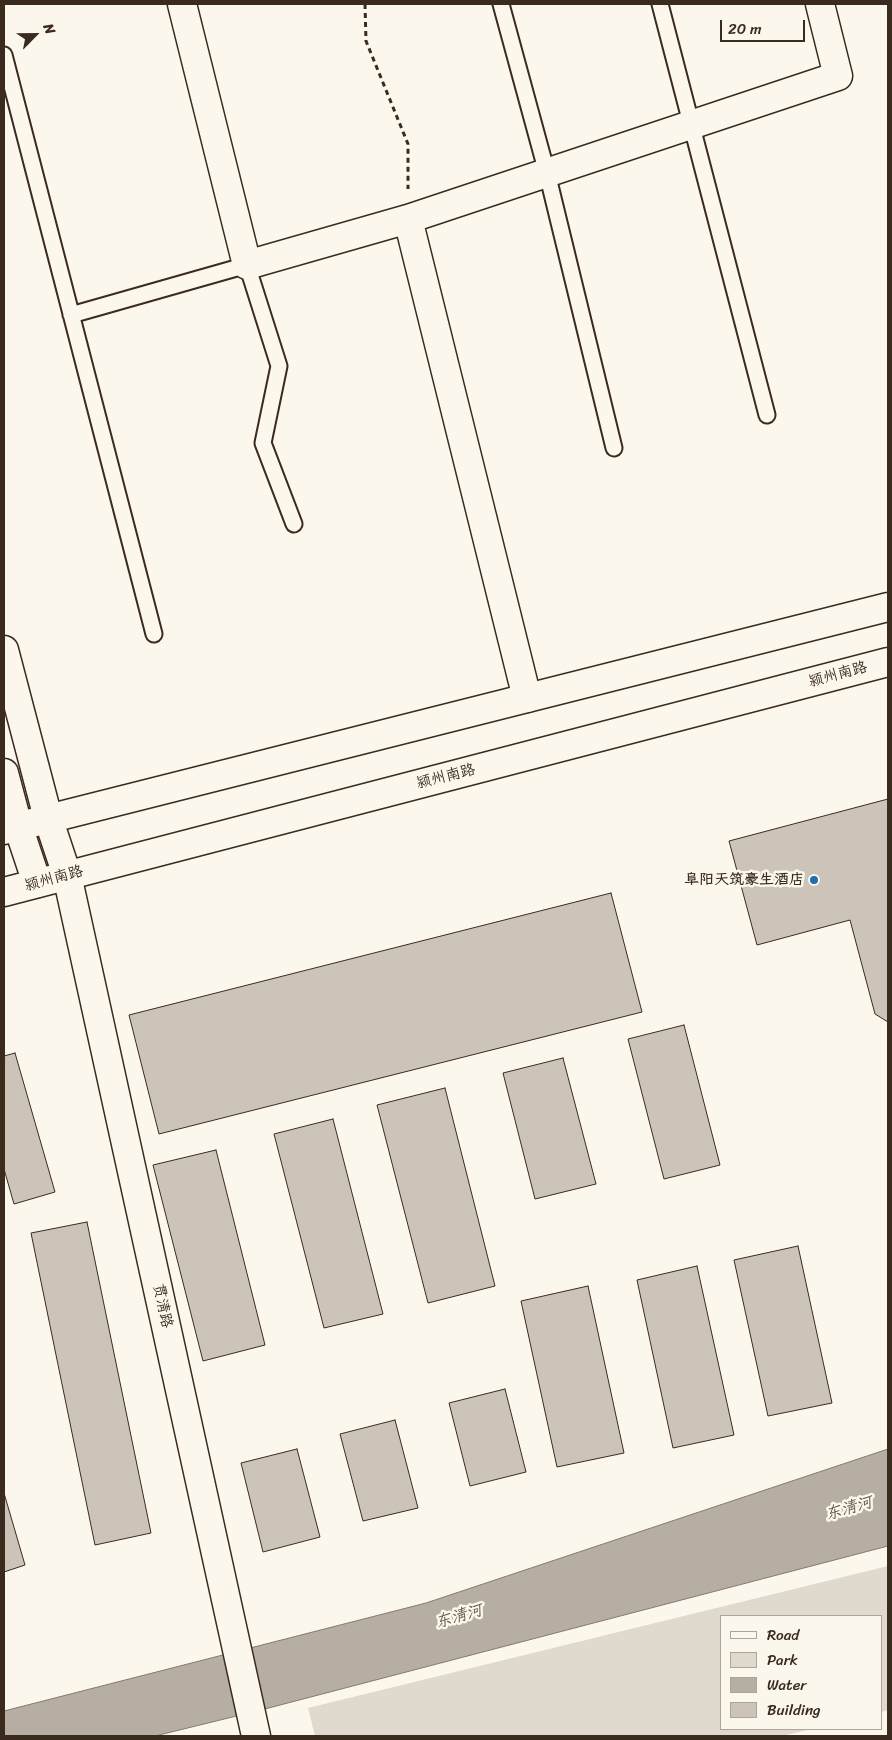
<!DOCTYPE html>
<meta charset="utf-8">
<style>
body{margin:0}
#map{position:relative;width:892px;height:1740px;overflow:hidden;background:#fbf7ec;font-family:Sriracha,sans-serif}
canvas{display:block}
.frame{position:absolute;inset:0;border:5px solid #3b2a1e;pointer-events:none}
.legend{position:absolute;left:720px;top:1615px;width:162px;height:115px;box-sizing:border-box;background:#fbf7ec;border:1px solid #aea59a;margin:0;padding:6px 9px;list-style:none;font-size:15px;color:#3b2a1e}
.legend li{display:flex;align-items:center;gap:10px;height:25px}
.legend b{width:25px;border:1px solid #aea59a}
.north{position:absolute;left:10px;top:10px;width:50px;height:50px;-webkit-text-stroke:4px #fbf7ec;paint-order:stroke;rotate:67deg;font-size:14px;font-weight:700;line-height:20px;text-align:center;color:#3b2a1e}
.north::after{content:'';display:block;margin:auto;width:18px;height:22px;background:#3b2a1e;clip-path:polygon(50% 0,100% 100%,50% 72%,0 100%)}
.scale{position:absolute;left:720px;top:20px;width:85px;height:22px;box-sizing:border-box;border:2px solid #3b2a1e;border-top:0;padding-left:6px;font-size:15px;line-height:18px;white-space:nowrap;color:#3b2a1e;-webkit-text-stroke:4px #fbf7ec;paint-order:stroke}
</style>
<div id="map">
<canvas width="892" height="1740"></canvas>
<div class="frame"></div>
<ul class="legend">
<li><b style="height:6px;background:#fbf7ec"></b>Road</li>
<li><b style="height:14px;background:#dfd9ce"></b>Park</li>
<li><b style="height:14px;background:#b6aea2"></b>Water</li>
<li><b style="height:14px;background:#ccc4b9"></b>Building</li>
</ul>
<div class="north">N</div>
<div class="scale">20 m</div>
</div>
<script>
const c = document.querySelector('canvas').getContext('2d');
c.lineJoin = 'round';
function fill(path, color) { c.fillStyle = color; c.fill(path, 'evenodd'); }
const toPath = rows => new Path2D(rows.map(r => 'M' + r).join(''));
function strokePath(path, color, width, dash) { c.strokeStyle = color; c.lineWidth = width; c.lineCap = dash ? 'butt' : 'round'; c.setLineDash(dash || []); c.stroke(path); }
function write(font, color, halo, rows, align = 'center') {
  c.font = font + ' Sriracha,"LXGW WenKai TC",sans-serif'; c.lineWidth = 5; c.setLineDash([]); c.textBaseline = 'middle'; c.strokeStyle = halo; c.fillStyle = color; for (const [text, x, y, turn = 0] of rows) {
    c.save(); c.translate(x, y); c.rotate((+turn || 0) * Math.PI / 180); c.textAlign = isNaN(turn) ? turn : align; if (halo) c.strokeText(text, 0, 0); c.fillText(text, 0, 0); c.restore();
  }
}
fill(toPath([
 [888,1566,888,1710,881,1712,881,1616,721,1616,721,1729,812,1729,782,1736,315,1736,308,1708]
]), '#dfd9ce');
const water = toPath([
 [888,1449,888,1546,261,1710,155,1736,4,1736,4,1711,426,1603,888,1449]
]);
fill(water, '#b6aea2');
strokePath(water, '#85796d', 1);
const building = toPath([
 [888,799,888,1022,875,1014,850,920,757,945,729,841,888,799],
 [611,893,642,1012,159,1134,129,1015,611,893],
 [684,1025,720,1165,664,1179,628,1039,684,1025],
 [15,1053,55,1192,14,1204,4,1169,4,1056,15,1053],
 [563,1058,596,1184,535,1199,503,1073,563,1058],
 [445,1088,495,1286,428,1303,377,1105,445,1088],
 [333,1119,383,1314,324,1328,274,1134,333,1119],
 [216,1150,265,1345,203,1361,153,1165,216,1150],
 [87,1222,151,1533,95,1545,31,1233,87,1222],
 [798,1246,832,1403,768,1416,734,1260,798,1246],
 [697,1266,734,1435,673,1448,637,1280,697,1266],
 [588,1286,624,1453,557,1467,521,1301,588,1286],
 [505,1389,526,1472,470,1486,449,1403,505,1389],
 [395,1420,418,1508,363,1521,340,1434,395,1420],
 [297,1449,320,1537,263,1552,241,1463,297,1449],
 [4,1493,25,1565,4,1572,4,1493]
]);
fill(building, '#ccc4b9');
strokePath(building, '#3b2a1e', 1);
const service = toPath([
 [501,4,547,173,614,448],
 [660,4,767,415],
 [4,55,154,634],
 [71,315,247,265,279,366,263,443,294,524]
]);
const minor = toPath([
 [182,4,247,265,408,219,838,76,820,4],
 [408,219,527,698]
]);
const tertiary = toPath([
 [4,773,18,826,37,883],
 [67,875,256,1736]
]);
const secondary = toPath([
 [4,650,48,818,67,875]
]);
const primary = toPath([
 [4,830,888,607],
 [4,892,888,662]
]);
strokePath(service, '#3b2a1e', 19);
strokePath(minor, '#3b2a1e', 31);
strokePath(tertiary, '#3b2a1e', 31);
strokePath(secondary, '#3b2a1e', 31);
strokePath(primary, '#3b2a1e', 31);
strokePath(toPath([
 [365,4,366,41,408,144,408,189]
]), '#3b2a1e', 3, [5, 4]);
strokePath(service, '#fbf7ec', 15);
strokePath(minor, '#fbf7ec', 28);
strokePath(tertiary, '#fbf7ec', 28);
strokePath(secondary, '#fbf7ec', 28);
strokePath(primary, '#fbf7ec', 28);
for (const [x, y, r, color] of [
 [814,880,5,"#1f6fb2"]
]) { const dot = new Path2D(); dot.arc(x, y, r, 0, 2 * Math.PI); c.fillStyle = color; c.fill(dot); strokePath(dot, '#fbf7ec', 2); }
write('15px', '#3b2a1e', '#fbf7ec', [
 ["颍州南路",838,675,-15],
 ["颍州南路",446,777,-14],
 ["颍州南路",54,879,-15],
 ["贯清路",162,1306,78]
]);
write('bold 15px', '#3b2a1e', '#fbf7ec', [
 ["阜阳天筑豪生酒店",804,880]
], 'right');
write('italic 16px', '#605246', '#fbf7ec', [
 ["东清河",849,1509,-16],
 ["东清河",459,1617,-16]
]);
</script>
